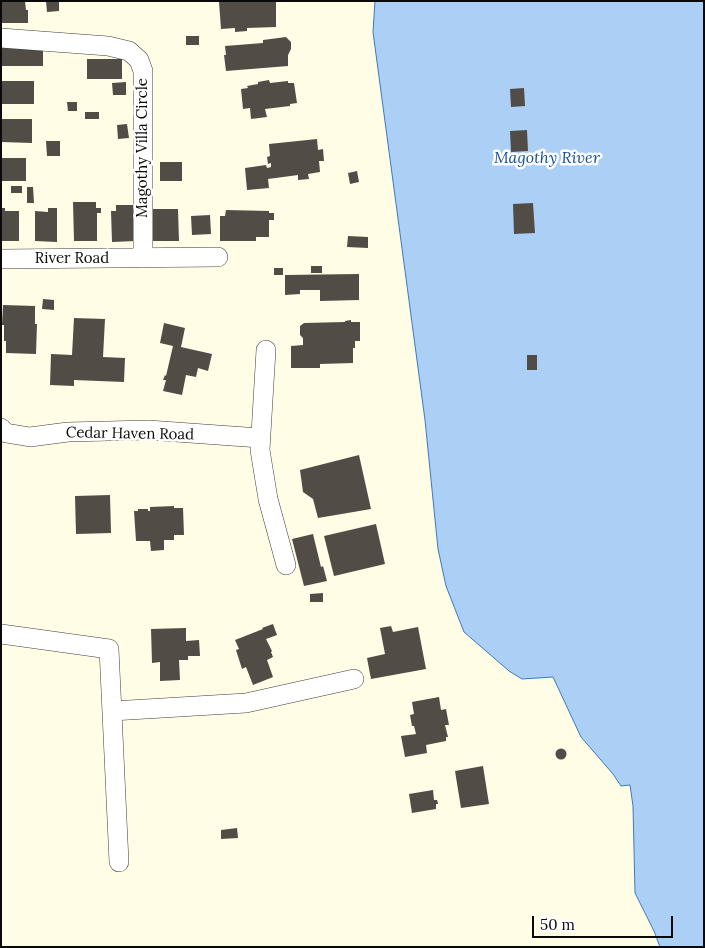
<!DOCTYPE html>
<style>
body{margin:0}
#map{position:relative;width:705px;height:948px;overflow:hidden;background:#fffde6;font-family:Lora,serif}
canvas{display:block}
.frame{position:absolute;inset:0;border:2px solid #090909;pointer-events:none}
.scale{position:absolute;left:532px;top:916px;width:141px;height:22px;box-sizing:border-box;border:2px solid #090909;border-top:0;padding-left:6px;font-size:15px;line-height:18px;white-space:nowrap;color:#090909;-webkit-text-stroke:4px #fff;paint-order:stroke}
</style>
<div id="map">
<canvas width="705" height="948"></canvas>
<div class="frame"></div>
<div class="scale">50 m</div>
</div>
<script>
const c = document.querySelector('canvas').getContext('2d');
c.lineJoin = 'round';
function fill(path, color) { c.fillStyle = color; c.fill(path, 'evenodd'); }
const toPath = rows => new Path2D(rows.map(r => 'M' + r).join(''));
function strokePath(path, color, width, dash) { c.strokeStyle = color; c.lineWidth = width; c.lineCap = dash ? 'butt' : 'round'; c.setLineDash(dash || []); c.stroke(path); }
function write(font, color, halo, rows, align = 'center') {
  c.font = font + ' Lora,serif'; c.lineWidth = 5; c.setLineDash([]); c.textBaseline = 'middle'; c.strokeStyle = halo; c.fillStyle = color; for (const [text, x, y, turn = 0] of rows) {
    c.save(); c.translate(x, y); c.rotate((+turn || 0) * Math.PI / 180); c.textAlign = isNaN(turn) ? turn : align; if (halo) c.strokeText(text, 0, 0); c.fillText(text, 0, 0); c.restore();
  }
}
const water = toPath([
 [375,1,704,1,704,947,660,947,654,931,635,893,633,806,630,785,621,786,613,774,581,737,553,677,522,679,509,671,464,632,446,586,438,549,425,420,373,32,375,1]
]);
fill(water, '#acd0f5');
strokePath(water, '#337bcc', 1);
fill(toPath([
 [1,1,25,1,26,10,28,10,28,23,1,23],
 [46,1,59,1,59,11,47,12],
 [276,1,276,27,247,28,247,31,235,32,235,28,221,29,219,2],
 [186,36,199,36,199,45,186,45],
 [286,37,291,42,291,49,288,55,288,66,226,71,224,55,226,55,225,46,263,43,263,40],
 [1,42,43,42,43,66,1,66],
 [87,59,122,59,122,79,87,79],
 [269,80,270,83,288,81,288,83,294,83,297,103,290,104,290,106,265,109,267,117,251,119,250,108,243,109,241,89,248,88,247,86,258,84,258,82],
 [1,81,34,81,34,104,1,104],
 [126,82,126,95,113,95,112,83],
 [524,88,525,106,511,107,510,89],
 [67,102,77,102,77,111,68,111],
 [85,112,99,112,99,119,85,119],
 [1,119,32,119,32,143,1,142],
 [127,124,129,138,118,139,117,125],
 [527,130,528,151,511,152,510,131],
 [317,139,318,150,323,149,324,161,319,161,320,172,308,174,309,179,298,180,298,175,268,179,269,188,247,190,245,168,266,165,267,168,271,167,271,163,268,164,267,157,270,156,269,144],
 [46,141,60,141,60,156,47,156],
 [1,158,26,158,26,181,1,181],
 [160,162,182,162,182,181,160,181],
 [357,171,359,182,350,184,348,173],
 [11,186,22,186,22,193,11,193],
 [27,187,33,187,34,203,27,203],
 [73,202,96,202,96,208,101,208,101,213,97,213,97,241,74,241],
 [533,203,535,233,514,234,513,204],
 [116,205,134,205,136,241,112,242,111,211,116,211],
 [1,208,5,208,5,211,19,211,19,241,1,241],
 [48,208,57,208,57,242,35,241,35,211,48,212],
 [150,209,178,209,179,241,150,241],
 [226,210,269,211,269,213,274,213,274,220,269,220,269,237,256,237,256,241,220,241,220,216,225,216],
 [210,215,211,234,192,235,191,216],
 [348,236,368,237,368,248,347,247],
 [311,266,322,266,322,273,311,273],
 [274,268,283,268,283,275,274,275],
 [359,274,359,300,320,301,320,290,300,290,300,294,285,295,285,275],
 [43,299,54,300,54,310,42,309],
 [3,305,35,306,35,324,37,324,36,354,6,353,6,341,4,341,4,325,2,325],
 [74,318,105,319,103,357,125,358,124,382,74,380,74,386,50,385,51,354,72,355],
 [351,320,351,322,360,322,360,341,355,341,355,348,353,348,353,363,320,364,320,368,291,368,291,346,303,345,303,338,300,335,300,326,304,323,345,322,345,321],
 [164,323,185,328,181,347,212,354,208,371,198,368,196,377,186,375,182,395,163,391,166,380,163,380,165,375,166,376,173,346,160,343],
 [527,355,537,355,537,370,527,370],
 [359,455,371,509,318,518,313,499,303,492,300,470],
 [110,495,111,533,76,534,75,496],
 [174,506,174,508,183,508,184,535,174,535,174,540,164,540,164,550,151,551,150,541,136,541,134,511,138,511,138,509,148,509,148,511,150,511,150,507],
 [376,524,385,564,334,576,324,536],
 [313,534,321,567,323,566,327,581,304,586,292,539],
 [323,593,323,602,310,602,310,594],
 [273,624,277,635,266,639,272,651,271,652,273,657,267,660,273,677,253,685,246,667,242,669,236,650,239,649,235,640,263,629,262,628],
 [391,626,393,632,418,627,426,669,371,679,367,658,385,654,380,628],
 [186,628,186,641,199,640,200,656,188,656,188,660,179,660,180,680,160,681,160,662,152,663,151,629],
 [439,697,441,710,446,709,449,725,445,725,448,737,446,737,446,741,426,745,427,753,405,757,401,736,416,734,414,726,412,726,410,715,414,714,412,702],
 '555.5 754a5.5 5.5 0 1 1 11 0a5.5 5.5 0 1 1-11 0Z',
 [483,766,489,804,461,808,455,771],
 [433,790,434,800,437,800,438,803,438,804,436,804,436,809,412,813,409,794],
 [237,828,238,838,221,839,221,830]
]), '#524c46');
const minor = toPath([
 [1,38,108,46,129,51,139,60,143,71,143,258],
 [1,259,218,257],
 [266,350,260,450,268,499,286,565],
 [1,428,6,433,30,437,68,432,148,430,260,438],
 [1,634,109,649,119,862],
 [112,711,246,703,354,679]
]);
strokePath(minor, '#3c3c3c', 20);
strokePath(minor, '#fff', 19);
write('15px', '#090909', '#fff', [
 ["Magothy Villa Circle",143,148,-90],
 ["River Road",72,259],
 ["Cedar Haven Road",130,434,1]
]);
write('italic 16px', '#154e99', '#fff', [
 ["Magothy River",547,158]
]);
</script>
